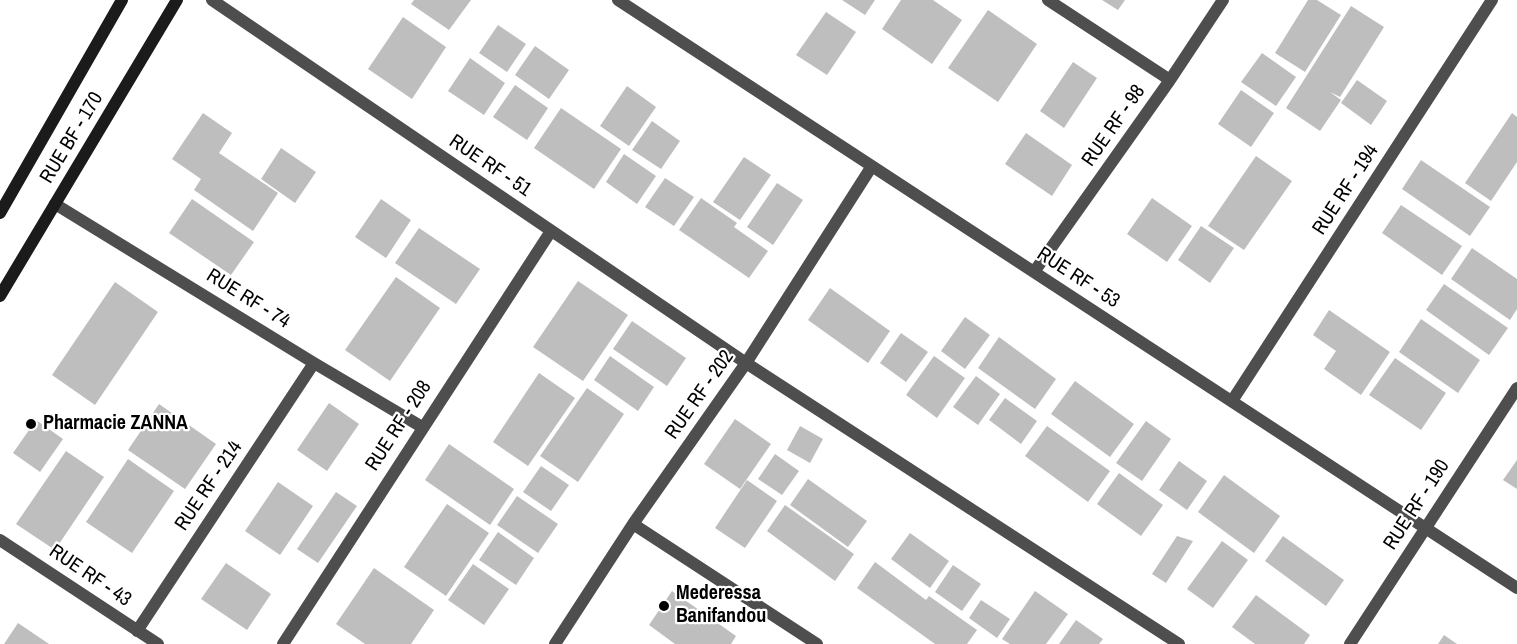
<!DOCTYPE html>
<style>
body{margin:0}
canvas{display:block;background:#fff}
</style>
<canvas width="1517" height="644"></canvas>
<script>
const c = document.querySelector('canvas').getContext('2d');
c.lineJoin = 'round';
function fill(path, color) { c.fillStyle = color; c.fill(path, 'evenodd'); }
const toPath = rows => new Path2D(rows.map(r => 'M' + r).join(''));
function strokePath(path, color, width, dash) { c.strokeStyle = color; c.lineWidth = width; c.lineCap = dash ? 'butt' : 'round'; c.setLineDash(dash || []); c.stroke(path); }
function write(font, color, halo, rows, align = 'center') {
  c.font = font + ' "Archivo Narrow",sans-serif'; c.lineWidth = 4.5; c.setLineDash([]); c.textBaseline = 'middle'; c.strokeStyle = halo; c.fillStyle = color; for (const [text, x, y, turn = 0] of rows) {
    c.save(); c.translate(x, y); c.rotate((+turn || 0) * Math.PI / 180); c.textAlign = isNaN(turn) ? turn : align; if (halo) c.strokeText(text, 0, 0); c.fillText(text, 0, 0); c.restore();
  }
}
fill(toPath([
 [414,0,471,0,449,30,411,4],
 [842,0,875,0,865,15],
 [901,0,933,0,962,20,932,64,882,29],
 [1102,0,1125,0,1118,10],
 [1308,0,1317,0,1341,15,1305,72,1275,53],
 [1351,6,1384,27,1340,97,1330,92,1341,100,1320,131,1286,108],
 [988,10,1037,44,998,102,948,68],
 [826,12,856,32,827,75,796,55],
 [403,17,446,47,412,99,368,69],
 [498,25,526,44,507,72,479,53],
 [535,46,569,70,549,99,515,75],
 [1262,53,1296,77,1276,106,1241,82],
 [470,58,505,83,484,115,448,91],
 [1073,62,1097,78,1064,128,1040,111],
 [1357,80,1387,101,1371,125,1341,103],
 [515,85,548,108,527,140,493,117],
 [627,86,656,107,629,146,600,126],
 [1241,90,1274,113,1251,147,1218,124],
 [561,108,621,149,594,189,534,148],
 [203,113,232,133,219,153,278,193,253,231,194,190,201,179,172,159],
 [1512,113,1517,117,1517,162,1491,201,1465,183],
 [652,121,680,141,661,169,632,150],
 [1026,133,1072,165,1052,196,1005,164],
 [281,148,316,172,295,203,261,179],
 [624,154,656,176,637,204,606,182],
 [1256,156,1292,181,1244,250,1208,226],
 [744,157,771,175,740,220,713,202],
 [1421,160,1490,207,1470,236,1402,189],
 [665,178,694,197,674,226,645,207],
 [777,183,803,200,773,245,747,227],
 [701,198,737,223,734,227,768,251,749,278,679,230],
 [1152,198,1192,226,1167,262,1127,234],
 [192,199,254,242,231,275,169,233],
 [381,199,411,220,386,258,355,237],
 [1401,205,1462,246,1442,275,1382,233],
 [1201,226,1234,248,1210,283,1178,260],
 [419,228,480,269,456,304,395,263],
 [1472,248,1517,279,1517,309,1510,320,1451,279],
 [396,277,440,308,390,381,345,350],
 [578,281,628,315,583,381,533,347],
 [115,282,158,312,95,405,52,375],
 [1444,284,1508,328,1489,355,1426,310],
 [830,288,890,331,868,363,808,320],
 [1329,310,1390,352,1361,395,1324,369,1336,351,1313,335],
 [965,317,990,335,965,369,941,351],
 [1421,319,1480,360,1458,393,1399,352],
 [632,321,686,358,667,386,613,349],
 [901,333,928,352,906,382,880,363],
 [999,337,1056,379,1035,409,978,368],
 [610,356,654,387,638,411,594,380],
 [934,356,965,378,937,418,906,395],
 [1395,358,1446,393,1421,430,1369,395],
 [539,373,575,398,528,466,493,442],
 [976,376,1000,394,978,425,953,407],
 [1075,381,1134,424,1110,457,1051,414],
 [587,388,624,414,578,482,540,456],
 [1005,398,1037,421,1021,444,989,420],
 [329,403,359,424,327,471,297,450],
 [159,404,216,444,185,489,128,450],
 [735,419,771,444,740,489,704,464],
 [36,420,63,439,40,472,13,453],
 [1146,421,1171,439,1142,481,1116,463],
 [800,426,823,439,810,463,787,450],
 [1047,426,1110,471,1088,502,1025,456],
 [449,444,514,489,490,525,425,480],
 [66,451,104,477,55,550,16,524],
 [775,454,799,471,782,495,758,479],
 [128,459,174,491,132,553,86,522],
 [1517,460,1517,489,1503,480],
 [1179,461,1207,481,1187,510,1159,490],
 [541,466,569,485,551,511,523,492],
 [1119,473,1163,505,1141,536,1097,504],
 [1224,475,1280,516,1254,553,1198,512],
 [808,479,867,521,848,547,790,505],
 [747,480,777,501,745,548,715,528],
 [278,482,313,506,280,555,245,531],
 [336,492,357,506,318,563,297,549],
 [517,496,558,524,538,553,497,525],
 [447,504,489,533,446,596,404,567],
 [785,505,854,554,835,581,767,531],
 [498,532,534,558,516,585,479,560],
 [910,533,949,561,930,588,891,559],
 [1177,536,1193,541,1166,583,1152,574],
 [1283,536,1344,580,1326,606,1265,561],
 [1222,541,1248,560,1213,608,1187,589],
 [875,562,926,600,929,596,977,630,967,644,935,644,857,588],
 [226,563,271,594,247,630,201,599],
 [473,564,509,589,484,625,448,600],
 [953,565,981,584,962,611,935,592],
 [374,568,434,610,411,644,365,644,336,624],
 [672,591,736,636,731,644,675,644,649,625],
 [1035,591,1068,614,1046,644,1010,644,1002,639],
 [1256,595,1310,635,1304,644,1255,644,1232,627],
 [981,600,1010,619,997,638,969,618],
 [1076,620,1103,639,1099,644,1059,644],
 [18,623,49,644,4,644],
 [1444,635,1457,644,1438,644]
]), '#bebebe');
strokePath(toPath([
 [212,0,746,363,1179,644],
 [618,0,1517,588],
 [1048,0,1170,80],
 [55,204,314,363,422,427],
 [1034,272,1170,80,1223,0],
 [1232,401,1492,0],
 [633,524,817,644],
 [0,540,158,644],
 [137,631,314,363],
 [283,644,551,231],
 [555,644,633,524,746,363,872,166],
 [1350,644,1517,388]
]), '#4e4e4e', 12);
strokePath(toPath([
 [0,213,122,0],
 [0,296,177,0]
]), '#1b1b1b', 12);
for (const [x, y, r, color] of [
 [31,424,6,"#000"],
 [664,606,6,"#000"]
]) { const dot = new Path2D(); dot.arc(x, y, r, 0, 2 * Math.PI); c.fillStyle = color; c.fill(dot); strokePath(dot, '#fff', 2); }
write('20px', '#000', '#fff', [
 ["RUE RF - 98",1114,126,-55],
 ["RUE BF - 170",72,138,-59],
 ["RUE RF - 51",490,166,34],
 ["RUE RF - 194",1346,190,-57],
 ["RUE RF - 53",1078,278,33],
 ["RUE RF - 74",248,299,32],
 ["RUE RF - 202",700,395,-55],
 ["RUE RF - 208",399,426,-57],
 ["RUE RF - 214",209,486,-56],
 ["RUE RF - 190",1417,505,-57],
 ["RUE RF - 43",90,576,34]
]);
write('bold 20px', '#000', '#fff', [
 ["Pharmacie ZANNA",43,424],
 ["Mederessa",676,594],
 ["Banifandou",676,617]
], 'left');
</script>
